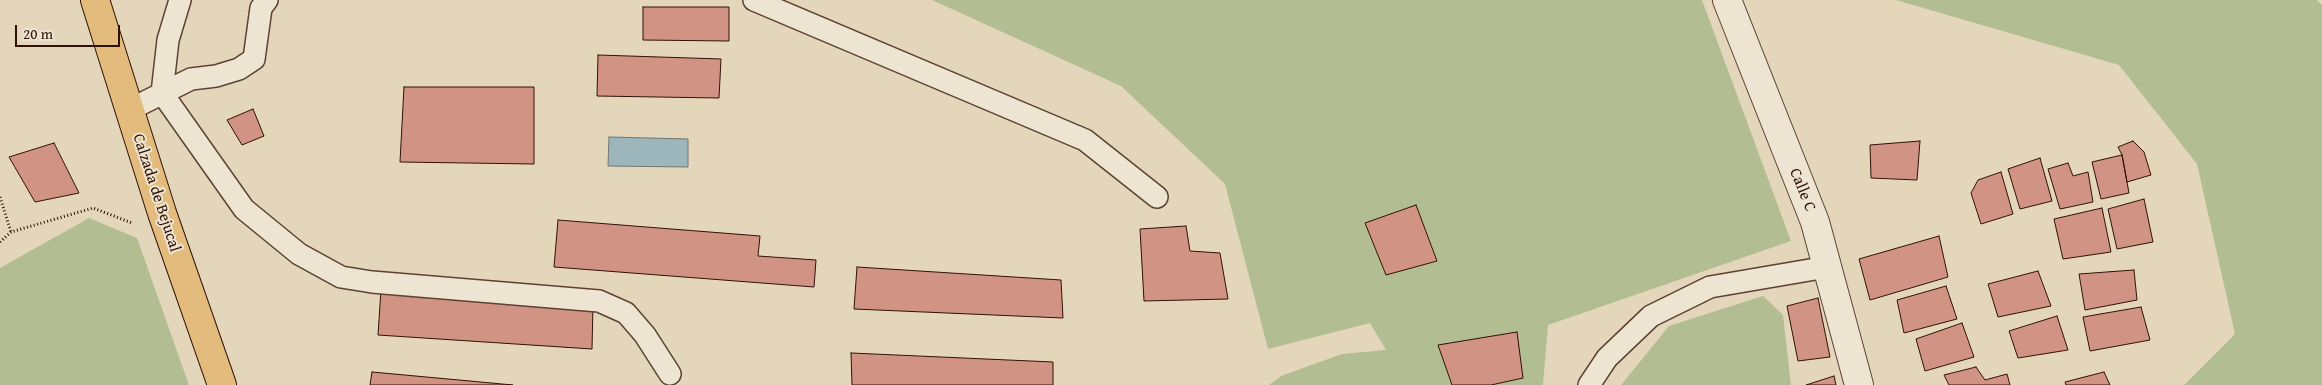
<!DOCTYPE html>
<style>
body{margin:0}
#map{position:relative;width:2322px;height:385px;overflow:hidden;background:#e4d6ba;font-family:"Gentium Book Plus",serif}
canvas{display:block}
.scale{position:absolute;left:15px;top:25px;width:105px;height:22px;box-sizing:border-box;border:2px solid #301106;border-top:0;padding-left:6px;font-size:15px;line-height:18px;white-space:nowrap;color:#301106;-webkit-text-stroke:4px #ede4d2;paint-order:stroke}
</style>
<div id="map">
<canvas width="2322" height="385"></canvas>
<div class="scale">20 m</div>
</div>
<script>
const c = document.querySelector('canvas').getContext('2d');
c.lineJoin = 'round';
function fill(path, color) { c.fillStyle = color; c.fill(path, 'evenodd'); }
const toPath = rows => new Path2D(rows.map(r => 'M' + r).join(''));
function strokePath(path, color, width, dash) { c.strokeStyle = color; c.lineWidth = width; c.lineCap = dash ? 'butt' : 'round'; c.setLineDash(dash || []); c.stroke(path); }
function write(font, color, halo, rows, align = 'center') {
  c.font = font + ' "Gentium Book Plus",serif'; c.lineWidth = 4; c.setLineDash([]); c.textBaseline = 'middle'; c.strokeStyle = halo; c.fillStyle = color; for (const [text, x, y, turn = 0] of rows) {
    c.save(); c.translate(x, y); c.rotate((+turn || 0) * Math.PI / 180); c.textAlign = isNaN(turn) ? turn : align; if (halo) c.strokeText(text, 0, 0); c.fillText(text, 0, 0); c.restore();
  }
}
fill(toPath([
 [932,0,1702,0,1791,241,1548,325,1543,385,1269,385,1281,376,1342,354,1386,350,1370,323,1268,349,1225,184,1121,86],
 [1896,0,2317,0,2322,5,2322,385,2184,385,2235,334,2197,164,2119,65],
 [89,218,137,238,189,385,0,385,0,268],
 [1763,296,1783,315,1791,385,1621,385,1669,326]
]), '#b2be91');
const water = toPath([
 [609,137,688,139,688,167,608,166,609,137]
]);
fill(water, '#9cb6bc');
strokePath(water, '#717473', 1);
const building = toPath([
 [643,7,729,7,729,41,643,40,643,7],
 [598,55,721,59,719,98,597,96,598,55],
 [404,87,534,87,534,164,400,162,404,87],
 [253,109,264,136,242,145,227,120,253,109],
 [1920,141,1917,180,1871,178,1870,145,1920,141],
 [2133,141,2144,152,2151,175,2127,182,2122,155,2118,147,2133,141],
 [54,143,79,193,35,202,9,157,54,143],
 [2122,155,2129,193,2101,199,2092,162,2122,155],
 [2040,158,2052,201,2020,209,2008,169,2040,158],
 [2068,163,2073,176,2088,172,2093,202,2060,209,2048,169,2068,163],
 [2001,172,2013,214,1981,224,1971,193,1978,180,2001,172],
 [2144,199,2153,242,2117,249,2108,209,2144,199],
 [1416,205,1437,261,1386,275,1365,223,1416,205],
 [2102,208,2111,252,2063,259,2054,219,2102,208],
 [558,220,760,236,758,256,816,260,814,287,554,267,558,220],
 [1186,226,1190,251,1220,253,1228,299,1144,301,1140,229,1186,226],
 [1939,236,1948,277,1870,300,1859,259,1939,236],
 [857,267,1061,280,1063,318,854,309,857,267],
 [2134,270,2137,300,2085,310,2079,274,2134,270],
 [2038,271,2051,306,1998,317,1988,284,2038,271],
 [1946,286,1957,319,1904,333,1897,300,1946,286],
 [381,290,593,304,592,349,378,335,381,290],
 [1818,298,1830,357,1798,361,1787,306,1818,298],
 [2141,307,2150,340,2090,351,2083,317,2141,307],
 [2057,316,2068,350,2018,358,2009,331,2057,316],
 [1962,323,1974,357,1925,371,1916,339,1962,323],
 [1517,332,1523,378,1491,385,1452,385,1438,345,1517,332],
 [851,353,1053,362,1053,385,852,385,851,353],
 [1976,367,1985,380,2007,374,2010,385,1949,385,1944,375,1976,367],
 [372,372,513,385,370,385,372,372],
 [2104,372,2110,385,2066,385,2065,382,2104,372],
 [1834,376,1836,385,1806,385,1834,376]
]);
fill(building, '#d19384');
strokePath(building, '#301106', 1);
const lane = toPath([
 [180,0,168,40,162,93,244,209,299,254,341,277,372,282,599,301,626,313,645,335,670,374],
 [754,0,1085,140,1157,197],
 [129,110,191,79,216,76,239,69,254,59,261,8,267,0],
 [1589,385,1607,358,1651,316,1710,287,1827,267]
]);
const street = toPath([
 [1727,0,1815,222,1859,385]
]);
const primary = toPath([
 [95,0,162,213,222,385]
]);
strokePath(lane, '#5d4233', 24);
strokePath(street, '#5d4233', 30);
strokePath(primary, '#301106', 30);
strokePath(toPath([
 [0,197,11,232],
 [0,242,11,232,93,208,132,223]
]), '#301106', 3, [1, 2.5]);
strokePath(lane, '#ede4d2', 21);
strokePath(street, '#ede4d2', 28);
strokePath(primary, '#e2bb7d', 28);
write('16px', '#301106', '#ede4d2', [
 ["Calle C",1802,190,68],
 ["Calzada de Bejucal",156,193,72]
]);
</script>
